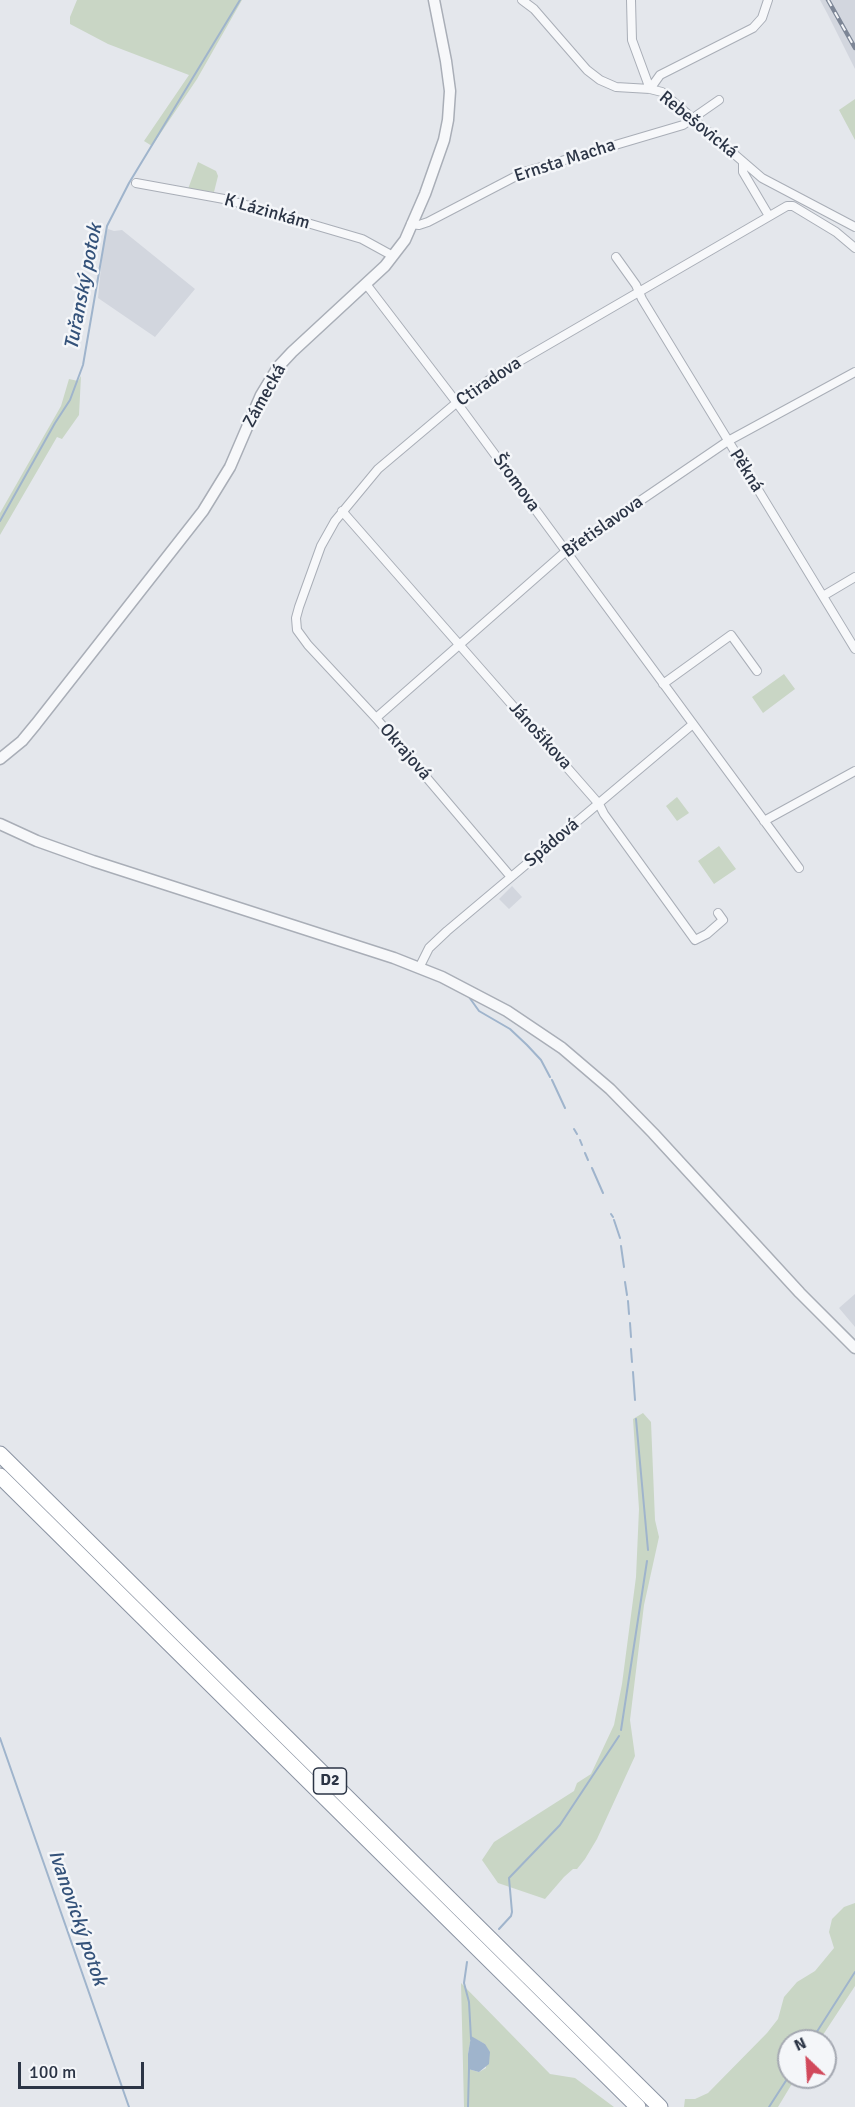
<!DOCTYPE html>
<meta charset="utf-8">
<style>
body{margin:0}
#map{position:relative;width:855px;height:2107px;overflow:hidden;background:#e4e7ec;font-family:Signika,sans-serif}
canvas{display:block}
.north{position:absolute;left:777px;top:2029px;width:60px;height:60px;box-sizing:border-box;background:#f4f6f9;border:2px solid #a4a8b1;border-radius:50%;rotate:335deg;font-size:16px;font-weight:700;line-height:24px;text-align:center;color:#2b3445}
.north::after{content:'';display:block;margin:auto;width:21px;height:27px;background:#d1495b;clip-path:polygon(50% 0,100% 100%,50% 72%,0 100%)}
.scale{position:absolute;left:18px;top:2062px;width:126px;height:27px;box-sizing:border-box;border:3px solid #2b3445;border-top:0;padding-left:8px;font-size:18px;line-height:21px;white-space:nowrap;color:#2b3445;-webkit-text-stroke:4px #f4f6f9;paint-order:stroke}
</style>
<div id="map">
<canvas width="855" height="2107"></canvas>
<div class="north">N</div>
<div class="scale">100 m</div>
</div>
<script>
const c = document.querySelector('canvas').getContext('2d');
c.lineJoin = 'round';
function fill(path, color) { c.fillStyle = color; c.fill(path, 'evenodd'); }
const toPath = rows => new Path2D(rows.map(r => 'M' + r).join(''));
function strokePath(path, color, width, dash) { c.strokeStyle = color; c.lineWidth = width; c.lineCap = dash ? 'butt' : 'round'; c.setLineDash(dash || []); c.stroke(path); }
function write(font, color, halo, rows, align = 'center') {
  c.font = font + ' Signika,sans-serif'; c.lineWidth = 5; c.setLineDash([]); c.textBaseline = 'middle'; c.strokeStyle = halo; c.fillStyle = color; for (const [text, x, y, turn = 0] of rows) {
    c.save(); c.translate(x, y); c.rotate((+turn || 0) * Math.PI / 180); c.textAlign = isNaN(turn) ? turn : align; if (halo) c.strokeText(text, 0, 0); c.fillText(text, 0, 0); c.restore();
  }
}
fill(toPath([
 [820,0,855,0,855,69,827,13],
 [108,229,114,231,122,230,195,289,155,337,98,298,104,237],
 [512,886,522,897,509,909,499,899],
 [855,1294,855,1327,839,1308]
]), '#d2d6de');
fill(toPath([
 [77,0,242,0,197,79,152,146,144,141,189,75,108,44,70,24,70,17],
 [855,99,855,140,839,110],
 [198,162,216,171,218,176,214,192,188,189],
 [81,376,79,415,62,439,57,437,0,535,0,513,61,406,69,379,78,381],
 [784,674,795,689,763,713,752,697],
 [677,797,689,813,677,821,666,806],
 [719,846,736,869,714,884,698,861],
 [643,1413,651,1422,655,1520,659,1537,644,1605,630,1720,635,1756,597,1839,585,1859,577,1869,573,1869,564,1877,545,1899,498,1883,482,1860,494,1842,574,1791,577,1783,591,1774,614,1725,622,1684,636,1577,639,1509,633,1419],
 [855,1903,855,1986,819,2041,789,2041,789,2077,796,2077,778,2107,684,2107,685,2099,695,2099,708,2093,767,2033,778,2019,784,1997,797,1982,815,1971,834,1948,829,1932,832,1919,844,1907],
 [461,1983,550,2074,575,2078,614,2107,464,2107],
 [471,2037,485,2044,486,2068,479,2072,468,2069,468,2054]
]), '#c9d6c5');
fill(toPath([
 [471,2036,485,2044,490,2052,489,2064,479,2072,468,2069,468,2054]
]), '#9fb4cc');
strokePath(toPath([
 [0,521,55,423,70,400,83,365,107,226,129,183,240,0],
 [469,997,479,1011,510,1029,527,1045,541,1060,550,1077],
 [552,1080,565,1108],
 [574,1129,577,1134],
 [580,1140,582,1145],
 [585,1153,588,1160],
 [592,1168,603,1193],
 [611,1214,613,1217],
 [614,1220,620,1238],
 [621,1246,624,1267],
 [625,1282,627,1295],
 [628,1301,629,1314],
 [630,1323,631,1337],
 [631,1349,632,1362],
 [633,1372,635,1400],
 [636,1419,648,1550],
 [621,1730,647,1561],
 [0,1738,129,2107],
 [499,1929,511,1916,512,1912,509,1878,560,1825,619,1736],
 [467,1962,464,1983,469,2002,471,2039],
 [811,2041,855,1972],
 [468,2107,469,2069],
 [769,2107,789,2076]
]), '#9fb4cc', 2);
const minor = toPath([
 [522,0,534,9,587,70,600,80,616,87,650,89,662,92,762,178,855,227],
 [631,0,632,40,650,89],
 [650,89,660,75,753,28,762,18,768,0],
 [743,162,743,172,769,216],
 [136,183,224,199,246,205,362,239,393,256],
 [411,224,419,225,428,222,524,172,683,125,719,100],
 [616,257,636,285,642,299,855,649],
 [366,284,457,403,799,868],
 [342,511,599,804,604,814,695,940,707,934,723,920,718,913],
 [823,596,855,577],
 [663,684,731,635,757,671],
 [376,718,565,552,728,441,855,372],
 [764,821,855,771],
 [511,877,376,718,308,645,297,630,296,618,299,607,321,546,335,521,378,469,461,399,501,372,787,206,793,206,836,232,855,248],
 [419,968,429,948,447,931,693,724]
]);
const tertiary = toPath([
 [0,759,22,741,36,724,203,511,230,467,261,395,278,367,292,352,385,266,405,240,425,194,444,140,448,120,450,91,446,61,434,0],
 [0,824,37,841,93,861,394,958,442,977,507,1011,562,1048,610,1089,653,1133,800,1293,855,1348]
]);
const motorway = toPath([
 [0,1454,660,2107],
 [0,1476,638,2107]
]);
strokePath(minor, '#a9aeb7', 10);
strokePath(tertiary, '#a9aeb7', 13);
strokePath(motorway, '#8b94a3', 17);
strokePath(minor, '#f7f8fa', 8);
strokePath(tertiary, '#f7f8fa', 10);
strokePath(motorway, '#fff', 15);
const rail = toPath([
 [828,0,855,48]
]);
strokePath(rail, '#7d8696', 4.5);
strokePath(rail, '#f4f6f9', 2, [7]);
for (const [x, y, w] of [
 [330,1781,33]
]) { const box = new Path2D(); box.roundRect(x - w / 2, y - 13, w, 26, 4.5); c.fillStyle = '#f4f6f9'; c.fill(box); strokePath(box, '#2b3445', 1.5); }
write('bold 16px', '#2b3445', null, [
 ["D2",330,1781]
]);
write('18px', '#2b3445', '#f4f6f9', [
 ["Rebešovická",698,125,39],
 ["Ernsta Macha",565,161,-18],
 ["K Lázinkám",267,212,16],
 ["Ctiradova",489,382,-34],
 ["Zámecká",265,396,-61],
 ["Pěkná",746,471,58],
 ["Šromova",516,483,54],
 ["Břetislavova",603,527,-35],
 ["Jánošíkova",540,736,48],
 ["Okrajová",405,752,49],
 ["Spádová",552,843,-40]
]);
write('italic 20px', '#34527a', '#f4f6f9', [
 ["Tuřanský potok",84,287,-79],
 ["Ivanovický potok",77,1918,71]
]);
</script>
